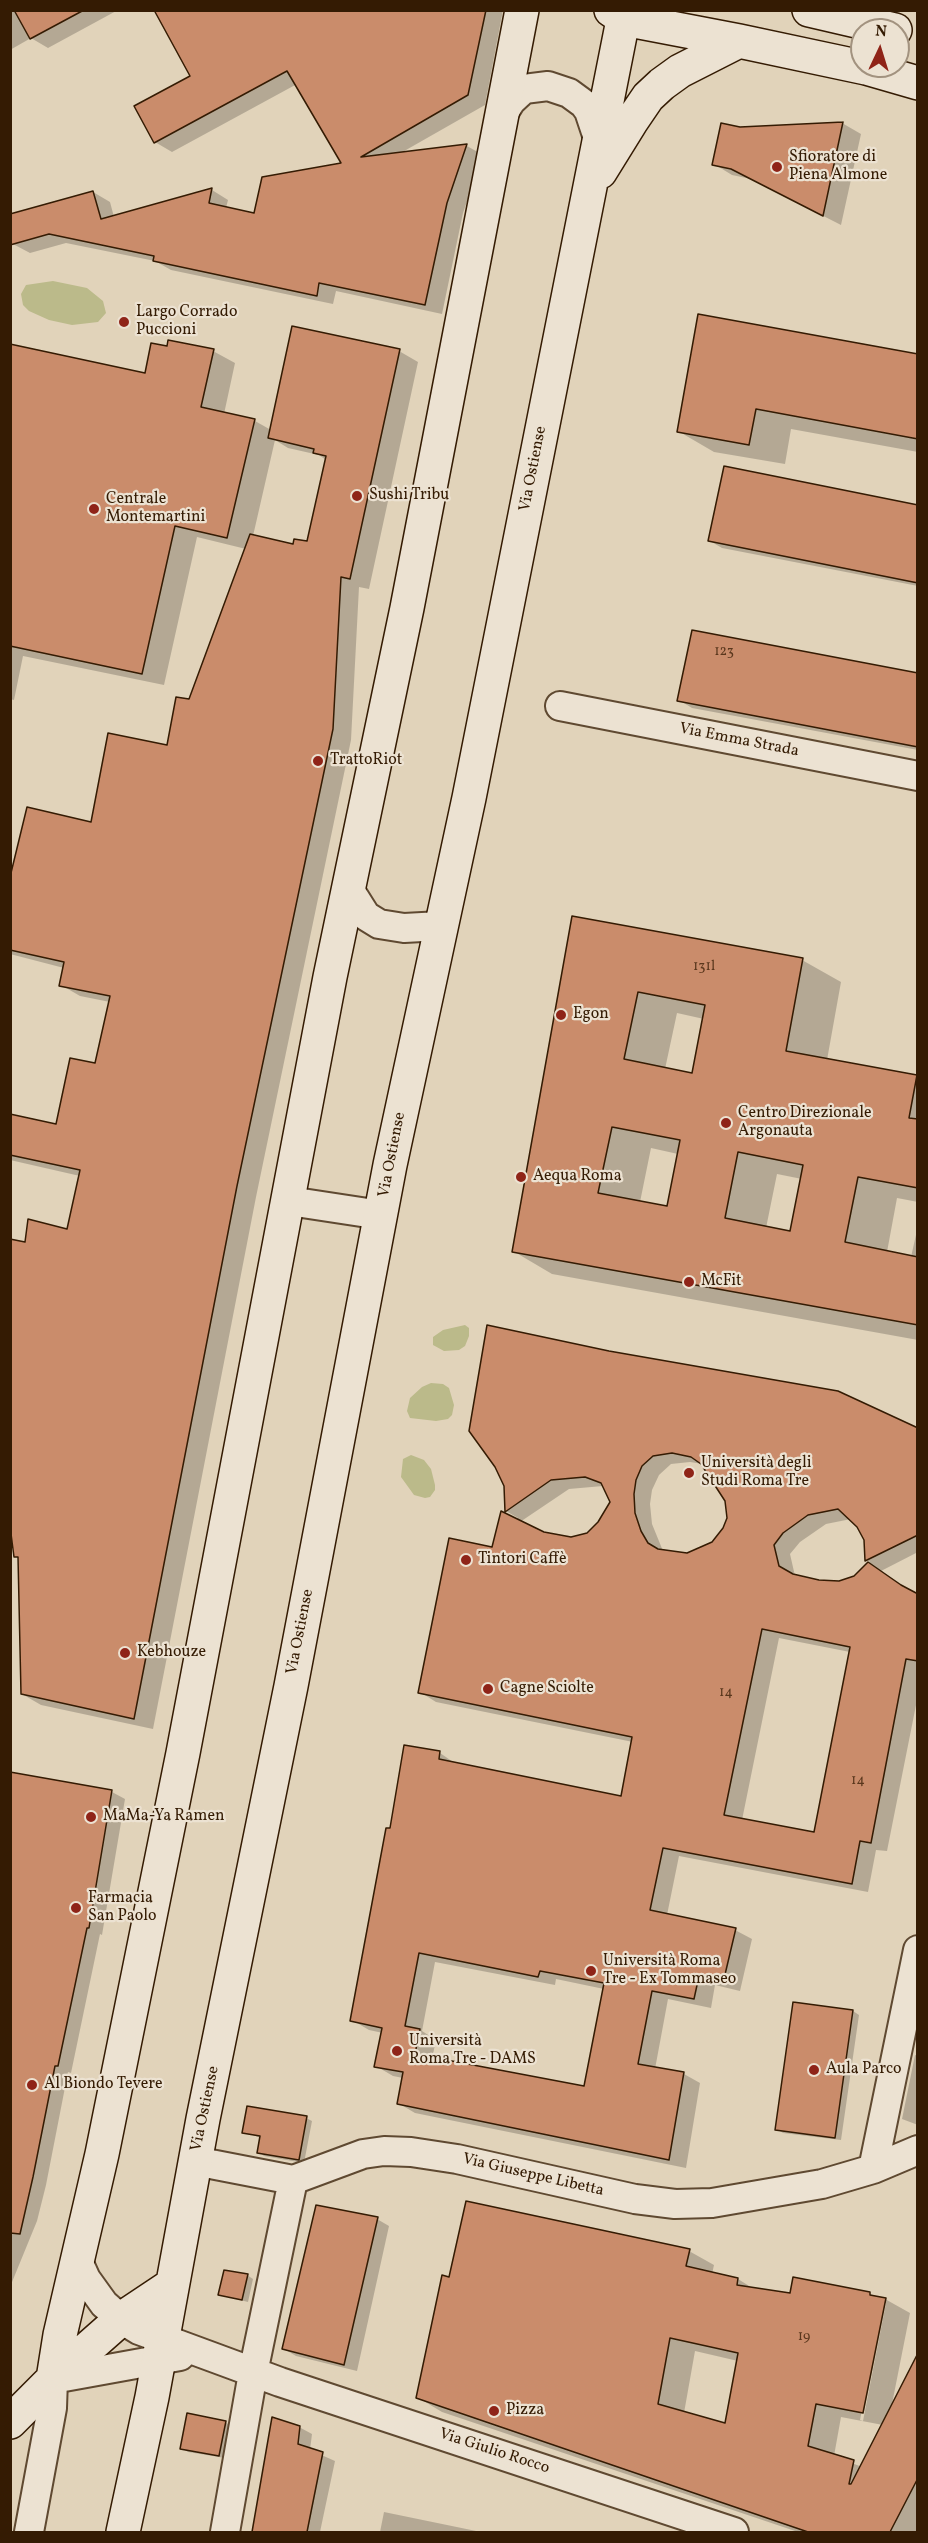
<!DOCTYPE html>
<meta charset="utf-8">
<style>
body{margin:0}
#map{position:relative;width:928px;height:2543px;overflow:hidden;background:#e1d3ba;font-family:Vollkorn,serif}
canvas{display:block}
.frame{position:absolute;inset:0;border:12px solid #341b03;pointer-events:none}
.north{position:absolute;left:850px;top:18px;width:60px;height:60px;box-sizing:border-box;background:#ece2d2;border:2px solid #a2927f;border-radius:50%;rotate:4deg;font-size:16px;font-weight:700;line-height:24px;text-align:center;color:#341b03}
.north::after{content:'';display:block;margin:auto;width:21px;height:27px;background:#8f2418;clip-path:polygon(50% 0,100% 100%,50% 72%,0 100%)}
</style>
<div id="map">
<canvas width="928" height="2543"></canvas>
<div class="frame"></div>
<div class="north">N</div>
</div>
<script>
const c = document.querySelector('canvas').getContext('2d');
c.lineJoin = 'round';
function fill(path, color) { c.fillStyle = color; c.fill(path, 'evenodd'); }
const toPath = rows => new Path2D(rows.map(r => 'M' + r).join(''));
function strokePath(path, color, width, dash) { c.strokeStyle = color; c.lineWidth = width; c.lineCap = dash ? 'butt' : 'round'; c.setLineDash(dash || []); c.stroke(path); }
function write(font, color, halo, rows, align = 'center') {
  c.font = font + ' Vollkorn,serif'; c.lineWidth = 4.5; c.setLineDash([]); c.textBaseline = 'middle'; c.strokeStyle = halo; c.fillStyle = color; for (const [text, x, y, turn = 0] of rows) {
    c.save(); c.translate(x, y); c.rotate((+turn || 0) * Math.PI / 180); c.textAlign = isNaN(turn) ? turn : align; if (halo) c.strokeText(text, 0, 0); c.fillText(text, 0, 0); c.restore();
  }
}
fill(toPath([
 [53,281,87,288,103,301,106,313,98,322,72,325,49,320,29,311,23,305,21,294,26,285],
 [465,1325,469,1328,469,1336,465,1346,459,1350,444,1351,433,1345,433,1337,443,1330],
 [431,1383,443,1384,449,1388,454,1405,452,1415,448,1419,436,1421,410,1418,407,1411,410,1398,422,1387],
 [411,1455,424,1460,431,1469,435,1485,435,1490,430,1497,425,1498,414,1495,401,1477,403,1459]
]), '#bbba8a');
fill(toPath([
 [10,10,118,10,48,48,31,38,10,50],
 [313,10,503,10,485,105,399,154,467,146,483,155,463,213,442,314,336,291,333,304,171,270,155,261,66,243,30,253,13,244,93,192,110,202,114,217,212,190,228,200,226,208,255,214,343,164,297,84,172,152,155,142],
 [842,123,861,134,841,225,751,179,732,175,714,164,740,128],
 [10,346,146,374,213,351,235,363,224,414,255,421,271,430,399,351,418,362,369,589,359,587,351,740,256,1197,153,1729,41,1705,22,1694,20,1559,16,1556,27,1244,68,1231,80,1176,10,1160,10,1115,57,1126,96,1065,110,1002,80,996,61,985,64,968,10,954,10,884,92,824,168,746,190,701,246,549,197,537,164,685,23,656,14,700,10,699],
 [275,440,288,448,319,455,326,460,308,543,294,545,253,536],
 [918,355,918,452,791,429,785,464,714,452,678,431],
 [918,507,918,586,722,548,710,541],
 [918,675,918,750,692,708,679,700],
 [574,918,802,960,841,982,827,1060,918,1076,918,1202,897,1198,887,1252,911,1257,918,1226,918,1340,552,1274,513,1251],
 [677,1013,704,1019,693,1074,665,1069],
 [651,1148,678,1154,668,1208,640,1202],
 [777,1174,802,1179,791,1233,766,1228],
 [918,1430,918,1552,881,1571,918,1595,918,1695,887,1851,876,1850,868,1892,679,1856,667,1915,735,1930,752,1939,740,1991,715,1985,711,2008,668,1999,655,2069,684,2074,700,2083,686,2168,415,2113,398,2103,403,2078,393,2076,376,2066,383,2033,369,2030,352,2020,391,1830,406,1747,440,1753,456,1764,622,1797,633,1742,436,1702,420,1692,493,1549,518,1518,506,1511,506,1486,497,1466],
 [690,1462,703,1464,726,1501,729,1518,724,1529,713,1543,688,1554,663,1551,652,1524,650,1504,652,1490,659,1475,671,1464],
 [603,1486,612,1502,599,1523,588,1534,571,1538,543,1533,520,1522,569,1489],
 [851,1519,858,1526,865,1540,867,1560,870,1562,854,1577,839,1582,819,1582,795,1576,790,1554,800,1542,826,1524],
 [779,1638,850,1652,816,1834,742,1820],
 [435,1962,555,1985,556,1979,604,1989,585,2088,432,2059,436,2040,422,2031],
 [10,1774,112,1792,125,1799,102,1935,100,1934,71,2073,68,2072,46,2185,37,2221,10,2287],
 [853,2011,859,2015,841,2140,783,2133,777,2129],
 [915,2055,918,2056,918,2125,902,2119],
 [306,2118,312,2121,304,2163,264,2156,259,2152,261,2138,244,2132],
 [377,2219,389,2226,357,2371,296,2356,284,2349],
 [689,2251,714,2265,712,2274,738,2279,754,2289,791,2295,870,2294,885,2299,910,2313,892,2404,918,2356,918,2532,798,2532,442,2412,417,2397,451,2278],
 [883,2303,886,2303,863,2421,860,2420],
 [695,2351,738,2361,726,2425,684,2413],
 [841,2417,883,2425,862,2467,834,2456],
 [247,2275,253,2279,248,2302,220,2295],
 [274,2419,299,2427,312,2434,310,2450,335,2461,320,2532,254,2532],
 [225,2422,231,2426,225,2458,188,2452,182,2448],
 [384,2512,481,2532,380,2532]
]), '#0003');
const building = toPath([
 [14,10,84,10,30,39,14,10],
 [154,10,486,10,468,95,361,157,467,144,447,203,425,305,319,283,317,296,153,261,154,256,49,234,10,245,10,214,93,191,101,219,212,188,209,203,254,213,262,177,341,163,287,71,154,143,134,106,190,76,154,10],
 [843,122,823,216,731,169,712,165,721,123,740,127,843,122],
 [698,314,918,354,918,439,756,409,749,445,677,432,698,314],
 [292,326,400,349,350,579,341,577,333,729,237,1186,134,1719,21,1694,18,1557,14,1557,10,1526,10,1239,25,1242,28,1219,67,1229,80,1170,10,1155,10,1114,56,1124,70,1058,95,1063,110,996,59,986,64,962,10,950,10,877,27,807,91,822,108,733,167,745,176,697,189,699,250,534,293,544,294,539,307,541,326,456,313,453,314,449,268,438,292,326],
 [168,340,214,349,201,407,255,419,227,538,175,526,142,674,10,646,10,344,145,373,151,343,167,346,168,340],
 [724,466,918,505,918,583,708,541,724,466],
 [692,630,918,673,918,747,677,701,692,630],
 [572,916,803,958,786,1051,917,1075,909,1118,918,1119,918,1188,858,1177,845,1242,918,1257,918,1325,512,1252,572,916],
 [638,992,705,1005,692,1073,624,1059,638,992],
 [612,1127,680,1140,667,1206,598,1193,612,1127],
 [738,1152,803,1165,790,1231,725,1218,738,1152],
 [487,1325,609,1351,838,1391,918,1428,918,1535,865,1561,864,1540,857,1527,838,1509,808,1515,783,1533,774,1545,779,1566,793,1574,819,1580,839,1581,854,1576,868,1562,901,1585,918,1594,918,1661,906,1659,871,1843,860,1841,852,1884,663,1848,650,1910,736,1928,723,1983,699,1976,694,1999,652,1991,638,2064,684,2072,669,2160,397,2104,403,2072,374,2067,382,2028,350,2021,386,1828,390,1828,404,1745,440,1751,439,1759,621,1796,632,1737,418,1693,449,1538,492,1547,501,1511,544,1532,571,1537,587,1533,598,1522,610,1502,601,1483,585,1477,551,1480,505,1512,504,1486,495,1467,469,1431,487,1325],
 [672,1453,691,1457,701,1464,725,1501,727,1518,723,1528,712,1542,687,1553,658,1549,648,1543,641,1531,635,1513,634,1494,636,1480,642,1466,653,1456,672,1453],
 [762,1629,850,1647,814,1832,724,1815,762,1629],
 [419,1953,538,1977,540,1971,604,1983,584,2086,415,2054,420,2029,405,2026,419,1953],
 [10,1772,112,1790,89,1928,87,1928,58,2066,55,2066,33,2177,20,2234,10,2233,10,1772],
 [793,2002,853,2010,835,2138,775,2130,793,2002],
 [247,2106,307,2116,299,2160,257,2153,260,2136,242,2133,247,2106],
 [466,2201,690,2249,686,2266,738,2278,737,2285,790,2293,793,2277,870,2292,870,2295,886,2298,863,2413,816,2404,808,2446,854,2460,849,2484,851,2484,918,2353,918,2478,890,2532,808,2532,416,2398,442,2275,449,2277,466,2201],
 [670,2338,738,2353,725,2423,658,2404,670,2338],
 [316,2205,378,2217,344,2365,282,2349,316,2205],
 [224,2270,248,2274,242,2300,218,2295,224,2270],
 [187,2413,226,2421,219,2456,180,2449,187,2413],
 [272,2417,300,2426,298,2444,323,2452,307,2532,252,2532,272,2417]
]);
fill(building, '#ca8c6b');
strokePath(building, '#341b03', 1.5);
const minor = toPath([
 [500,119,511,101,524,89,548,86,569,93,584,104,589,111,598,138],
 [560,706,918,776],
 [349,889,366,916,379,924,404,928,441,926],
 [289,1201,381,1215],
 [195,2161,293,2180,363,2154,384,2151,411,2152,457,2159,635,2199,675,2204,712,2203,822,2184,873,2169,918,2150],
 [873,2169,918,1950],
 [77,2259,86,2279,104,2304,121,2319,139,2330,280,2382,734,2532],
 [29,2532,52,2408,53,2379,180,2356],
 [225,2532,253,2373,293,2180]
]);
const secondary = toPath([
 [611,10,624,19,739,41,866,68,918,83],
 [809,10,895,30],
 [600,172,631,122,648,97,662,84,680,71,739,41],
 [53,2379,60,2335,102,2154,183,1753,330,977,407,608,522,10],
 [10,2422,53,2379,121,2319,172,2285],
 [123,2532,152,2397,203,2119,291,1686,390,1165,469,798,625,10]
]);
strokePath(minor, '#5f4931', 32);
strokePath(secondary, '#341b03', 36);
strokePath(minor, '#ece2d2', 28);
strokePath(secondary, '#ece2d2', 33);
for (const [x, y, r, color] of [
 [777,167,6,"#8f2418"],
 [124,322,6,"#8f2418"],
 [357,496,6,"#8f2418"],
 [94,509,6,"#8f2418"],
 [318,761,6,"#8f2418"],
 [561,1015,6,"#8f2418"],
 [726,1123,6,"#8f2418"],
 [521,1177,6,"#8f2418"],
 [689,1282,6,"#8f2418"],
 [689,1473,6,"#8f2418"],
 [466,1560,6,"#8f2418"],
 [125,1653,6,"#8f2418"],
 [488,1689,6,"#8f2418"],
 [91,1817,6,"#8f2418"],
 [76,1908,6,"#8f2418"],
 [591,1971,6,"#8f2418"],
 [397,2051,6,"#8f2418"],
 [814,2070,6,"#8f2418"],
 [32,2085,6,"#8f2418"],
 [494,2411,6,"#8f2418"]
]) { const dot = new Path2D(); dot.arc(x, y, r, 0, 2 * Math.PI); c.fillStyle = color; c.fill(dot); strokePath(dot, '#ece2d2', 2); }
write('14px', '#5a371d', null, [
 ["123",724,652],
 ["131l",704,967],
 ["14",726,1693],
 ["14",858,1781],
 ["19",804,2337]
]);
write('16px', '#341b03', '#ece2d2', [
 ["Sfioratore di",789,158],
 ["Piena Almone",789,176],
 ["Largo Corrado",136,313],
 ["Puccioni",136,331],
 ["Sushi Tribu",369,496],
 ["Centrale",106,500],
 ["Montemartini",106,518],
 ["TrattoRiot",330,761],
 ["Egon",573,1015],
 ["Centro Direzionale",738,1114],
 ["Argonauta",738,1132],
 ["Aequa Roma",533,1177],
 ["McFit",701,1282],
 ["Università degli",701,1464],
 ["Studi Roma Tre",701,1482],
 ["Tintori Caffè",478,1560],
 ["Kebhouze",137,1653],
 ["Cagne Sciolte",500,1689],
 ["MaMa-Ya Ramen",103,1817],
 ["Farmacia",88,1899],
 ["San Paolo",88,1917],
 ["Università Roma",603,1962],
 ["Tre - Ex Tommaseo",603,1980],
 ["Università",409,2042],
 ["Roma Tre - DAMS",409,2060],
 ["Aula Parco",826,2070],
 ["Al Biondo Tevere",44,2085],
 ["Pizza",506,2411]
], 'left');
write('16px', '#341b03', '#ece2d2', [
 ["Via Ostiense",534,469,-79],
 ["Via Emma Strada",739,741,11],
 ["Via Ostiense",393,1155,-79],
 ["Via Ostiense",301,1632,-79],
 ["Via Ostiense",206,2109,-78],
 ["Via Giuseppe Libetta",533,2176,13],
 ["Via Giulio Rocco",494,2452,18]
]);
</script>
